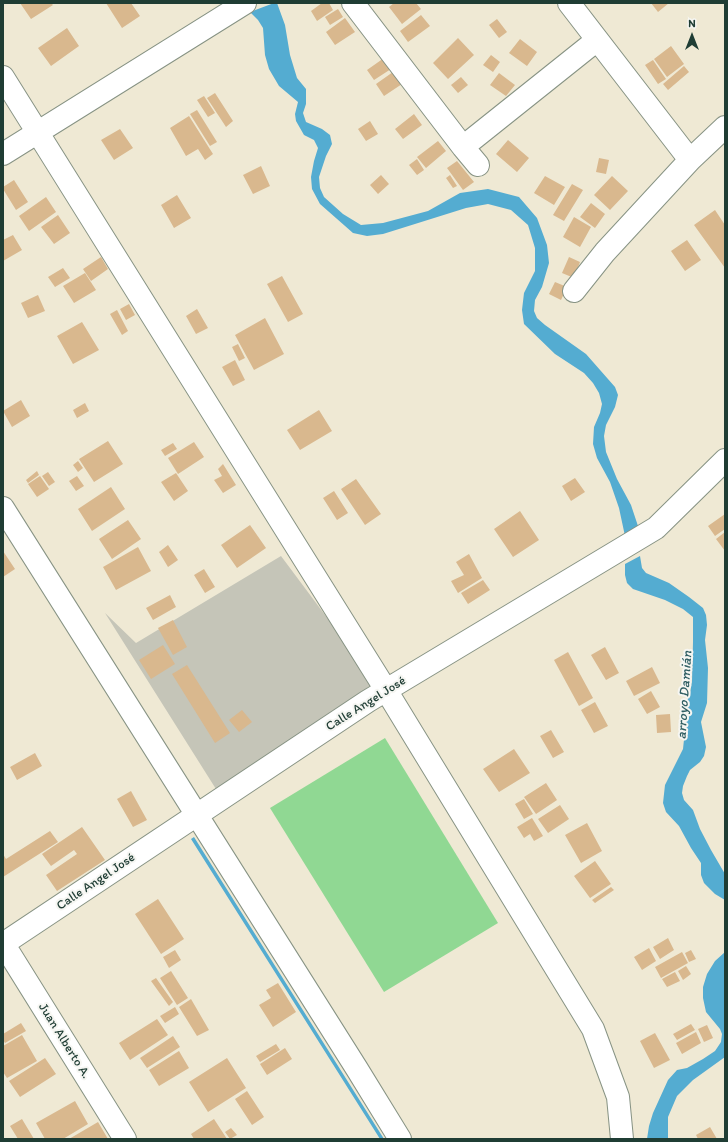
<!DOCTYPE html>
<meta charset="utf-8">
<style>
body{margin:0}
#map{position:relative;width:728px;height:1142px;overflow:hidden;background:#efe9d4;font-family:Itim,sans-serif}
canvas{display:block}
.frame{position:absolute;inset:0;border:4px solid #1f3d34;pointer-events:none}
.north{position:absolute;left:672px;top:16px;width:40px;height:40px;-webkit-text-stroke:3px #f6f6f2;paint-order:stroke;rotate:0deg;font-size:11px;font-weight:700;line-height:16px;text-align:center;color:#1f3d34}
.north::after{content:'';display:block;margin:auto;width:14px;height:18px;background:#1f3d34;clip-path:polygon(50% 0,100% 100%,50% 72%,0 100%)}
</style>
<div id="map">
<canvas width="728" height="1142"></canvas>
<div class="frame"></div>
<div class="north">N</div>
</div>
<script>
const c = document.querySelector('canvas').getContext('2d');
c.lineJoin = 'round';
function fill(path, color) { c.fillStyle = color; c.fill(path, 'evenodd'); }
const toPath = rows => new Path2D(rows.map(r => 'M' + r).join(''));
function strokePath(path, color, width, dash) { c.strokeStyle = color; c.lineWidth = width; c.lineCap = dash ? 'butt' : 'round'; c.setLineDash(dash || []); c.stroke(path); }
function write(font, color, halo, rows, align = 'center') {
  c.font = font + ' Itim,sans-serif'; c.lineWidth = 4; c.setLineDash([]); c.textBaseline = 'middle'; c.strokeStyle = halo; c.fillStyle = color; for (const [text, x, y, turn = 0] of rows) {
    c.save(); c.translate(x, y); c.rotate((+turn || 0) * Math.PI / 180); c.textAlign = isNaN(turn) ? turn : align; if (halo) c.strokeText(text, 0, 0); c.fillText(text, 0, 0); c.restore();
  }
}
fill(toPath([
 [281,556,375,682,221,797,105,613,136,643]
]), '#c5c5b8');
fill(toPath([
 [385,738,498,923,384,992,270,808]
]), '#90d893');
fill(toPath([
 [274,3,277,3,285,25,290,55,297,78,306,89,306,104,303,113,306,122,322,129,330,135,332,144,326,156,319,177,320,188,324,197,343,214,361,225,383,223,428,211,460,193,488,189,519,197,537,218,547,245,549,263,542,287,535,300,534,311,537,318,545,325,586,354,615,387,618,395,615,407,606,425,604,436,606,452,617,479,631,505,639,529,625,536,619,508,610,482,597,458,593,444,594,427,600,413,602,404,599,393,593,383,584,373,555,354,524,324,522,310,524,293,535,271,535,248,528,225,511,210,488,204,466,208,383,234,367,236,353,233,320,204,312,189,311,177,314,161,318,148,314,140,304,135,296,121,295,114,298,102,279,86,269,69,265,55,263,28,258,20,250,12],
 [640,556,642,568,646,573,669,583,689,597,703,608,706,615,707,625,705,640,708,668,707,703,701,722,706,747,704,756,700,762,690,770,687,776,683,786,682,793,684,800,693,810,700,829,711,850,725,874,725,900,715,894,704,883,701,875,701,863,691,848,679,826,666,812,663,803,665,785,683,749,685,730,684,711,685,705,690,694,692,681,693,642,693,617,683,609,665,600,633,589,627,583,625,575,625,564],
 [194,837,384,1139,380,1139,191,839],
 [725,952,725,1057,693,1080,677,1096,668,1117,668,1139,647,1139,649,1126,653,1113,668,1080,677,1070,687,1068,703,1059,715,1051,721,1042,722,1034,720,1029,706,1012,703,998,703,987,707,974,715,961]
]), '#54acd1');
fill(toPath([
 [20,3,51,3,53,5,31,19],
 [106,3,131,3,140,16,122,28],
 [322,3,329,3,333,10,317,21,311,11],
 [394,3,416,3,421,9,402,24,389,7],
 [651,3,669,3,658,12],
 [338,9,343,17,330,25,325,17],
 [421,15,430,26,408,42,400,31],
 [345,18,355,32,335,45,326,32],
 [497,19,507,32,499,38,489,25],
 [67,28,79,46,51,66,38,48],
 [458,38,474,55,448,79,433,63],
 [520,39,537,52,527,66,509,53],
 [671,46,684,64,667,77,654,59],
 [491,55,500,62,493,72,483,65],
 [384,58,391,69,374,80,367,70],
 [653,60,666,79,658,84,645,65],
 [684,66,689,72,668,90,663,84],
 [393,72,402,84,384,96,376,84],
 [499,73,515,85,506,96,490,85],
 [461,77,468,85,458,93,451,85],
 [215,93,233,121,226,127,207,98],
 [204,96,215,113,208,117,197,100],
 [197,110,217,142,210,146,190,114],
 [414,114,422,125,403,139,395,129],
 [189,116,213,154,205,160,198,149,186,156,170,128],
 [370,121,378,134,366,141,358,129],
 [120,129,133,148,114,160,101,140],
 [508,140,529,158,517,172,496,154],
 [438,141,446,151,426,168,417,157],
 [599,158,609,160,606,174,596,172],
 [417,159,424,170,417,175,409,165],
 [457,161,474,182,463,190,447,168],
 [261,166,270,186,253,194,243,175],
 [381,175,389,184,378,194,370,185],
 [450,175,457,186,453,188,446,178],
 [545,176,565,187,554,205,534,193],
 [612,176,628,191,610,210,594,195],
 [14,180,28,202,16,210,3,189,3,187],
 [572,184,583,190,564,221,553,215],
 [177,195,191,218,174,228,161,205],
 [46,197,56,212,29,231,19,216],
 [591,203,605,214,595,228,580,217],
 [715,210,725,225,725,268,694,225],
 [58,215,70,233,54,244,41,227],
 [574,217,591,227,580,247,563,237],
 [13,235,22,250,3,261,3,240],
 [687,240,701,260,685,271,671,251],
 [101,257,108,269,91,281,83,269],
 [569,257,580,262,574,278,562,273],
 [63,268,70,278,55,287,48,277],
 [85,273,96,290,74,303,63,286],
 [282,276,303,314,288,322,267,284],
 [555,282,567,287,561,300,549,294],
 [38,295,45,311,28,318,21,303],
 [129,304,135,315,126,320,120,309],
 [197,309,208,328,196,334,186,316],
 [117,310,128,331,122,335,110,314],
 [265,318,284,354,254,370,235,335],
 [82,322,99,350,73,364,57,336],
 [238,344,245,358,239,361,232,347],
 [235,360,245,380,233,386,222,367],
 [21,400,30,416,12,427,3,411],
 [85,403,89,411,77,418,73,410],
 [319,410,332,431,300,450,287,430],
 [108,441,123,464,94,482,79,459],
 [194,442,204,457,178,474,168,458],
 [173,443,177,449,165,456,161,450],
 [78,461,83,468,78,472,73,465],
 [223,464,236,485,223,493,214,480,222,476,218,469],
 [37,471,39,475,28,483,26,480],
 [48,472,55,482,49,486,42,476],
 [176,473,188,491,174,501,161,482],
 [40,476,49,489,37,497,28,484],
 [77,476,84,486,76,491,69,481],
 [575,478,585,492,571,501,562,486],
 [356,479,381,514,365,525,341,489],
 [111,487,125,509,92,531,78,509],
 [334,491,348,513,337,520,323,498],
 [520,511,539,540,513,557,494,529],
 [725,514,725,529,715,536,708,526],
 [128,520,141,539,112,559,99,539],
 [250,525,266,548,237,568,221,545],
 [725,532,725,551,716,539],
 [168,545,178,560,168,567,159,552],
 [138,547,151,571,116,590,103,567],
 [3,551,15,569,3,577],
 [469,554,482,578,458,593,451,581,464,575,456,562],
 [204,569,215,587,205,593,194,575],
 [483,580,490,590,468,604,461,593],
 [170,595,176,607,153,620,146,608],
 [173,620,187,647,173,655,158,628],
 [163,645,175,664,151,679,139,660],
 [605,647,619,673,606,680,591,655],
 [568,652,593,698,579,706,554,660],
 [187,665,230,733,215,743,172,674],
 [652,667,660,683,634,696,626,681],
 [651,691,660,707,647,714,638,699],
 [595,702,608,726,594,733,581,710],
 [242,710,252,722,239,732,229,720],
 [670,714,671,732,657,733,656,715],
 [551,730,564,752,553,758,540,736],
 [514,749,530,773,499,792,483,769],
 [35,753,42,766,17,780,10,767],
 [546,783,557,800,536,814,524,797],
 [131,791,147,820,133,827,117,799],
 [524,799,533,814,524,819,515,804],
 [560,805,569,819,548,833,538,819],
 [532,818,543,836,534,841,530,834,524,838,517,827],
 [587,823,602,851,581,863,565,835],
 [82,827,105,860,57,891,46,875,77,854,74,850,51,866,42,854],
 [50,831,58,842,3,877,3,854,6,859],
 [595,861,611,884,590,898,574,876],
 [611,887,614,890,595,903,592,900],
 [158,899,184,939,161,954,135,914],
 [668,938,674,950,660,959,653,947],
 [649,948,656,961,642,970,634,957],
 [175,950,181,960,169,968,163,957],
 [691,950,696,959,689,962,685,953],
 [682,952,688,963,661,978,655,967],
 [686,966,691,974,683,980,678,971],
 [171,971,188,998,177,1005,160,978],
 [675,972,680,981,667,987,662,979],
 [156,978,173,1002,169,1006,151,981],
 [278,983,296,1012,273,1027,259,1005,271,998,266,990],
 [191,999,209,1030,197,1036,179,1007],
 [175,1007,179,1014,165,1023,160,1016],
 [157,1019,168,1035,130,1060,119,1043],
 [21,1023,26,1031,5,1043,3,1040,3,1034],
 [691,1024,695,1030,677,1040,673,1034],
 [707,1025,713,1038,704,1042,698,1029],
 [696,1032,701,1043,682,1054,676,1043],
 [655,1033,670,1060,654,1068,640,1041],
 [22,1035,37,1061,7,1078,3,1072,3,1046],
 [173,1036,180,1047,147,1068,140,1058],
 [276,1044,280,1050,260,1062,256,1056],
 [285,1048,292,1059,267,1075,260,1064],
 [179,1051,189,1068,159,1086,149,1070],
 [45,1058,56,1074,20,1097,9,1081],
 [227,1058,246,1088,208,1112,189,1082],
 [247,1091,264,1117,252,1125,235,1099],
 [75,1101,88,1124,63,1139,45,1139,36,1123],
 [22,1119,34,1139,18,1139,10,1126],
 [214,1119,227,1139,194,1139,191,1134],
 [98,1122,108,1139,69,1139],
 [710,1127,717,1139,698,1139,696,1135],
 [231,1128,237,1135,230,1139,225,1132]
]), '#d9b88e');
const minor = toPath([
 [353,3,463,147,478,165],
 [569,3,690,160],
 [3,77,386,690,593,1029,618,1097,622,1139],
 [463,147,597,40],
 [3,154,245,3],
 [574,291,605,252,690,160,725,127],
 [3,508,357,1069,400,1139],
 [3,943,125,1139],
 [3,944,368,701,656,528,725,460]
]);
strokePath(minor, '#879384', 24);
strokePath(minor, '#fff', 22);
write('13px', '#1f3d34', '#f6f6f2', [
 ["Calle Angel José",366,704,-32],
 ["Calle Angel José",96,882,-34],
 ["Juan Alberto A.",64,1041,58]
]);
write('italic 14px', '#2f5e63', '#f6f6f2', [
 ["arroyo Damián",685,695,-86]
]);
</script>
